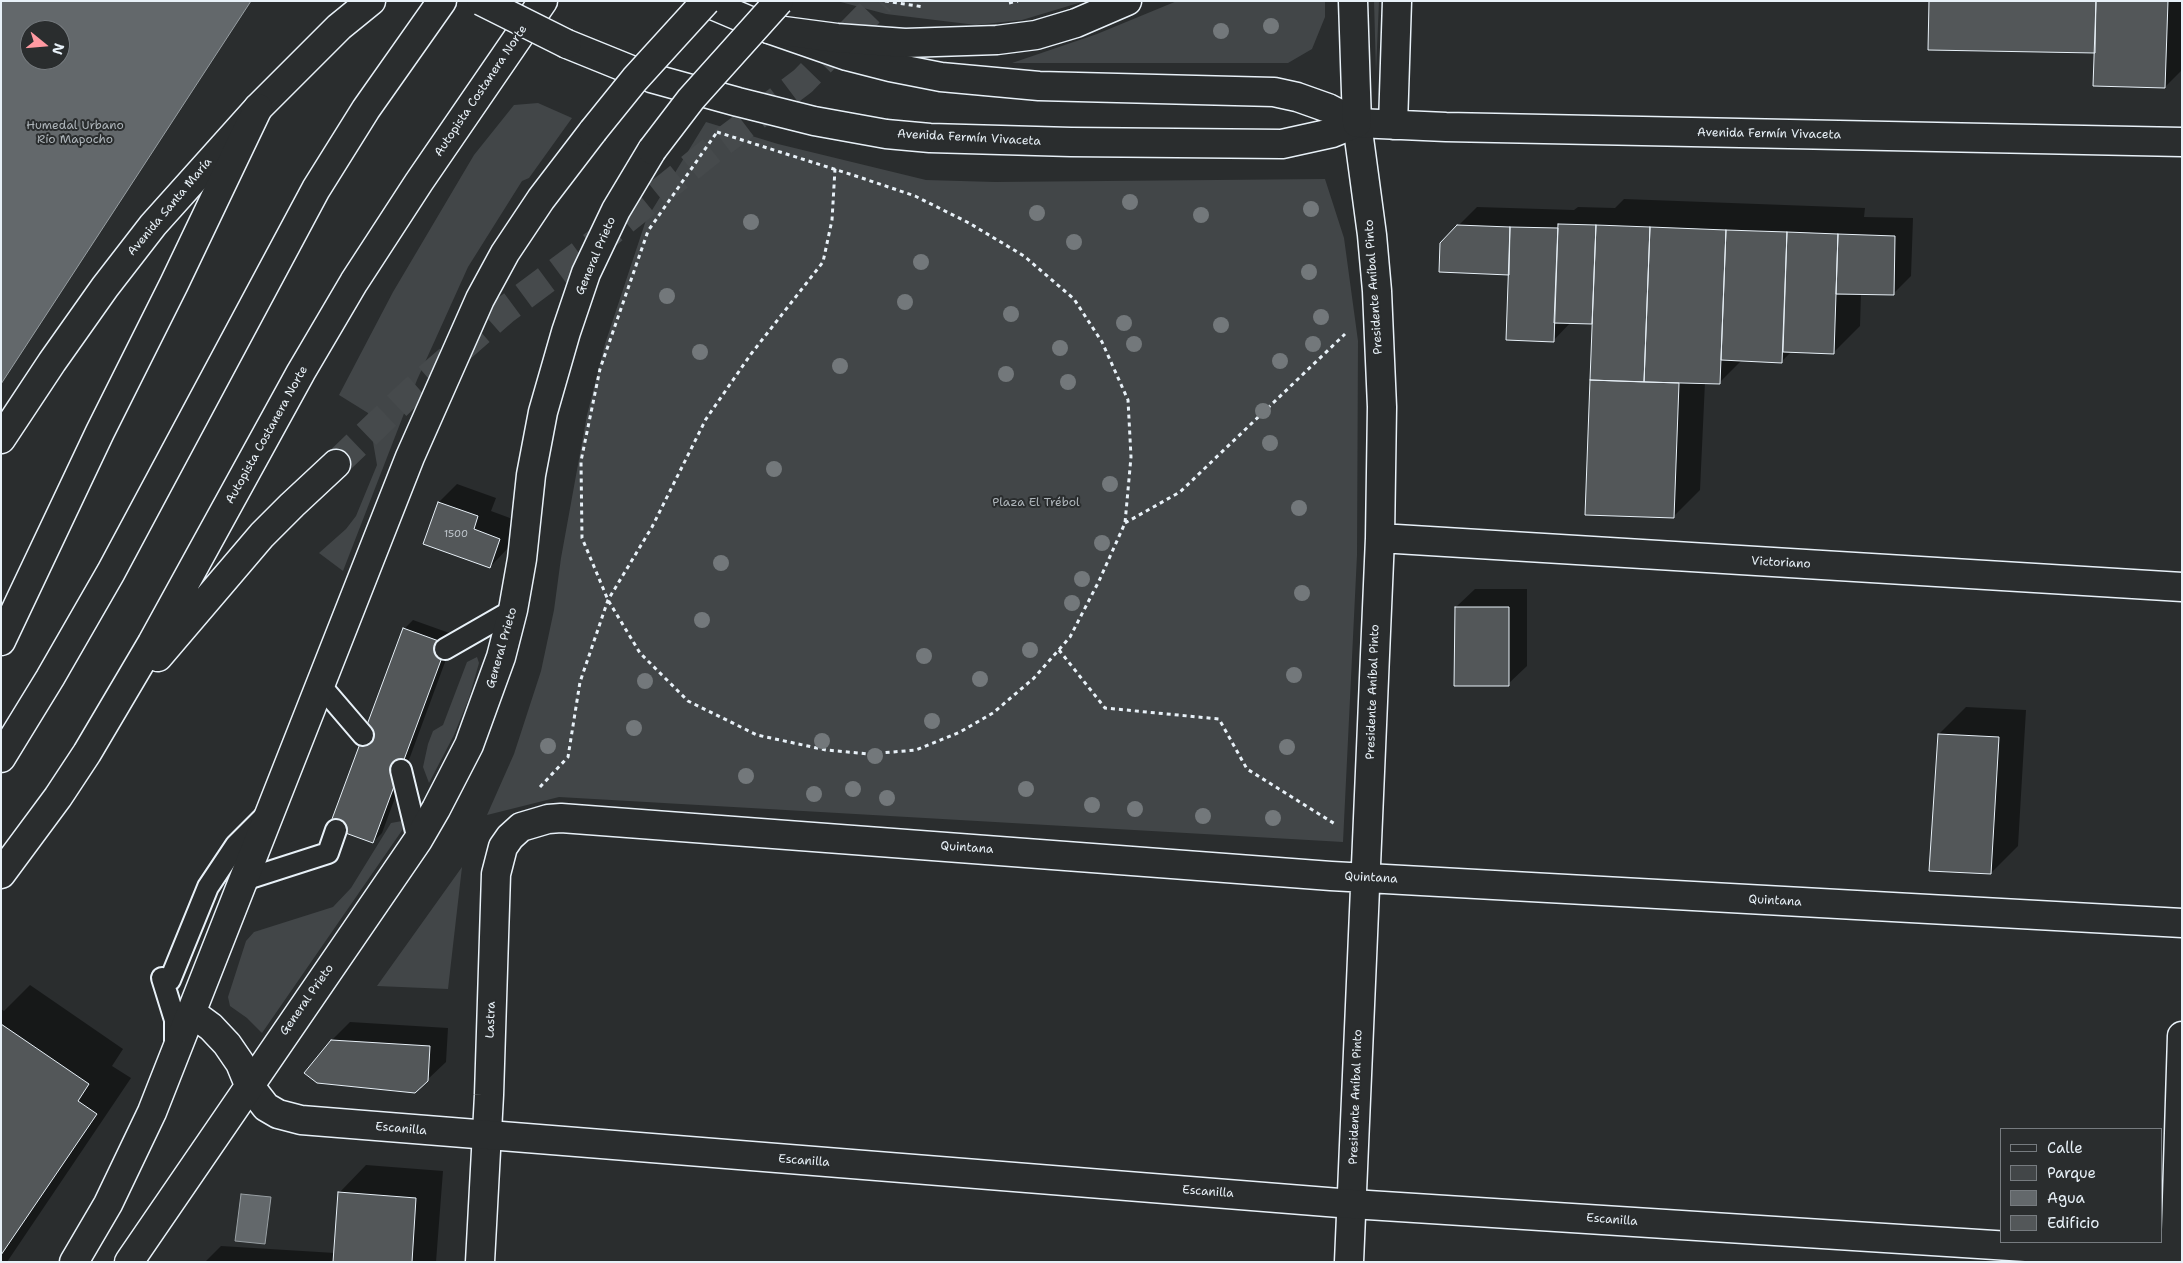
<!DOCTYPE html>
<meta charset="utf-8">
<style>
body{margin:0}
#map{position:relative;width:2183px;height:1263px;overflow:hidden;background:#2a2d2e;font-family:"Shantell Sans",sans-serif}
canvas{display:block}
.frame{position:absolute;inset:0;border:2px solid #e8f1f8;pointer-events:none}
.legend{position:absolute;left:2000px;top:1128px;width:162px;height:115px;box-sizing:border-box;background:#2a2d2e;border:1px solid #767b7f;margin:0;padding:6px 9px;list-style:none;font-size:15px;color:#e8f1f8}
.legend li{display:flex;align-items:center;gap:10px;height:25px}
.legend b{width:25px;border:1px solid #767b7f}
.north{position:absolute;left:20px;top:20px;width:50px;height:50px;box-sizing:border-box;background:#2a2d2e;border:1px solid #767b7f;border-radius:50%;rotate:107deg;font-size:14px;font-weight:700;line-height:20px;text-align:center;color:#e8f1f8}
.north::after{content:'';display:block;margin:auto;width:18px;height:22px;background:#ff9aa2;clip-path:polygon(50% 0,100% 100%,50% 72%,0 100%)}
</style>
<div id="map">
<canvas width="2183" height="1263"></canvas>
<div class="frame"></div>
<ul class="legend">
<li><b style="height:6px;background:#2a2d2e"></b>Calle</li>
<li><b style="height:14px;background:#424648"></b>Parque</li>
<li><b style="height:14px;background:#63686b"></b>Agua</li>
<li><b style="height:14px;background:#535759"></b>Edificio</li>
</ul>
<div class="north">N</div>
</div>
<script>
const c = document.querySelector('canvas').getContext('2d');
c.lineJoin = 'round';
function fill(path, color) { c.fillStyle = color; c.fill(path, 'evenodd'); }
const toPath = rows => new Path2D(rows.map(r => 'M' + r).join(''));
function strokePath(path, color, width, dash) { c.strokeStyle = color; c.lineWidth = width; c.lineCap = dash ? 'butt' : 'round'; c.setLineDash(dash || []); c.stroke(path); }
function write(font, color, halo, rows, align = 'center') {
  c.font = font + ' "Shantell Sans",sans-serif'; c.lineWidth = 4; c.setLineDash([]); c.textBaseline = 'middle'; c.strokeStyle = halo; c.fillStyle = color; for (const [text, x, y, turn = 0] of rows) {
    c.save(); c.translate(x, y); c.rotate((+turn || 0) * Math.PI / 180); c.textAlign = isNaN(turn) ? turn : align; if (halo) c.strokeText(text, 0, 0); c.fillText(text, 0, 0); c.restore();
  }
}
fill(toPath([
 [837,1,1085,1,1022,20,976,25,886,14],
 [1177,1,1325,1,1325,17,1312,49,1288,63,1012,63,1097,34],
 [1374,1,1379,1,1376,72],
 [538,103,572,118,529,178,522,181,468,267,417,380,343,571,319,553,346,529,356,516,377,465,368,413,339,395,393,292,474,155,514,105],
 [706,122,778,144,926,180,995,182,1325,179,1344,238,1358,341,1357,555,1343,842,559,797,487,815,514,754,541,671,554,610,561,558,587,415,605,344,646,220],
 [477,657,479,663,469,698,454,735,429,783,423,767,428,744,433,731,443,725,467,662],
 [402,821,403,829,262,1033,247,1018,230,1006,228,997,246,941,254,932,333,907,351,888,391,823],
 [462,867,448,989,377,986]
]), '#424648');
const water = toPath([
 [1,1,251,1,1,384,1,1],
 [30,30,60,30,60,60,30,60,30,30],
 [241,1194,271,1197,265,1244,235,1241,241,1194]
]);
fill(water, '#63686b');
strokePath(water, '#989fa3', 1);
fill(toPath([
 [1931,1,2182,1,2182,70,2165,87,2096,51],
 [1624,199,1865,208,1864,217,1913,218,1911,276,1893,294,1861,293,1860,326,1833,353,1792,351,1782,361,1742,360,1719,383,1705,382,1700,490,1673,517,1593,321,1591,323,1571,322,1553,341,1510,274,1441,243,1477,207,1574,210,1578,207,1615,208],
 [457,484,496,498,491,511,518,521,508,548,490,567,439,502],
 [1475,589,1527,589,1527,666,1508,684,1456,607],
 [413,620,455,635,382,833,373,842,404,629],
 [1966,707,2026,710,2018,846,1991,873,1939,734],
 [30,985,123,1049,112,1066,131,1078,7,1262,1,1262,1,1009,4,1011],
 [350,1022,448,1028,446,1062,427,1080,332,1040],
 [366,1165,443,1171,436,1262,205,1262,221,1246,335,1253,339,1193]
]), '#0007');
const building = toPath([
 [1929,1,2096,1,2095,53,1928,50,1929,1],
 [2096,1,2168,1,2165,88,2093,86,2096,1],
 [1558,224,1596,225,1592,324,1554,323,1558,224],
 [1457,225,1510,227,1509,275,1439,272,1440,243,1457,225],
 [1596,225,1650,227,1644,382,1590,380,1596,225],
 [1510,227,1558,228,1554,342,1506,340,1510,227],
 [1650,227,1726,230,1720,384,1644,382,1650,227],
 [1726,230,1787,232,1782,363,1721,360,1726,230],
 [1787,232,1838,234,1834,354,1783,352,1787,232],
 [1838,234,1895,236,1894,295,1836,294,1838,234],
 [1590,380,1679,383,1674,518,1585,515,1590,380],
 [438,502,478,516,474,529,500,539,490,568,423,544,438,502],
 [1455,607,1509,607,1509,686,1454,686,1455,607],
 [403,628,447,644,373,843,329,827,403,628],
 [1938,734,1999,737,1991,874,1929,871,1938,734],
 [1,1024,89,1084,78,1101,97,1114,1,1255,1,1024],
 [331,1040,430,1046,428,1081,415,1093,317,1083,304,1073,331,1040],
 [338,1192,416,1198,412,1262,333,1262,338,1192]
]);
fill(building, '#535759');
strokePath(building, '#e8f1f8', 1);
strokePath(toPath([
 [336,464,409,394,505,310,608,234,712,150,803,81,881,1]
]), '#464a4c', 28, [28, 14]);
const lane = toPath([
 [445,649,513,610],
 [321,686,363,735],
 [401,770,418,840],
 [244,880,328,853,336,830],
 [162,978,175,1020,175,1044],
 [170,980,208,887,236,845,267,814]
]);
const street = toPath([
 [1380,538,2182,587],
 [480,1262,489,1095,496,874,503,847,510,837,521,827,548,819,561,818,1331,876,2182,923],
 [1349,1262,1380,538,1382,407,1377,291,1372,235,1357,123]
]);
const secondary = toPath([
 [703,1,769,29,847,56,890,67,941,77,1039,86,1274,92,1297,97,1328,108,1357,123,1446,127,2182,142],
 [567,44,651,78,738,102,814,121,886,134,930,138,1071,142,1282,144,1332,133,1357,123],
 [1393,125,1397,1],
 [249,1085,266,1107,278,1114,301,1120,1352,1204,2182,1257],
 [2175,1262,2182,1036]
]);
const primary = toPath([
 [1,439,52,362,105,287,153,225,258,108,339,27,371,1],
 [192,1013,211,1027,227,1044,240,1063,249,1085],
 [74,1262,108,1204,152,1112,410,457,480,299,505,253,541,199,593,131],
 [129,1262,418,840,436,809,469,745,501,657,513,610,522,559,531,475,543,412,566,332,586,273,616,210,652,150]
]);
const highway = toPath([
 [1353,1,1357,123],
 [769,29,837,38,905,43,997,40,1036,35,1076,23,1127,1],
 [1,641,100,432,174,284,258,108],
 [158,657,262,535,292,505,336,464],
 [1,758,50,678,111,572,316,189,366,109,442,1],
 [1,874,58,797,87,753,152,643,301,372,354,282,419,182,543,1]
]);
strokePath(lane, '#e8f1f8', 24);
strokePath(street, '#e8f1f8', 31);
strokePath(secondary, '#e8f1f8', 31);
strokePath(primary, '#e8f1f8', 31);
strokePath(highway, '#e8f1f8', 31);
strokePath(toPath([
 [885,1,924,7],
 [1009,3,1018,1],
 [717,132,859,177,915,196,969,223,1024,256,1074,299,1102,342,1128,400,1131,457,1125,523,1099,581,1070,637,1034,678,993,713,960,732,916,750,869,754,826,750,757,735,688,701,640,653,608,600,582,538,581,461,600,369,648,231,717,132],
 [1125,523,1180,492,1345,334],
 [1059,650,1105,708,1219,719,1247,769,1335,824],
 [540,787,568,757,580,682,608,600,652,527,706,419,751,354,823,262,832,220,835,169]
]), '#e8f1f8', 3, [4, 4]);
strokePath(lane, '#2a2d2e', 20);
strokePath(street, '#2a2d2e', 28);
strokePath(secondary, '#2a2d2e', 28);
strokePath(primary, '#2a2d2e', 28);
strokePath(highway, '#2a2d2e', 28);
const secondaryBridge = toPath([
 [481,1,567,44]
]);
const primaryBridge = toPath([
 [593,131,635,79,706,1],
 [652,150,691,99,779,1]
]);
strokePath(secondaryBridge, '#e8f1f8', 31, []);
strokePath(primaryBridge, '#e8f1f8', 31, []);
strokePath(secondaryBridge, '#2a2d2e', 28);
strokePath(primaryBridge, '#2a2d2e', 28);
c.fillStyle = '#73787b';
for (const [x, y] of [
 [1271,26],
 [1221,31],
 [1130,202],
 [1311,209],
 [1037,213],
 [1201,215],
 [751,222],
 [1074,242],
 [921,262],
 [1309,272],
 [667,296],
 [905,302],
 [1011,314],
 [1321,317],
 [1124,323],
 [1221,325],
 [1134,344],
 [1313,344],
 [1060,348],
 [700,352],
 [1280,361],
 [840,366],
 [1006,374],
 [1068,382],
 [1263,411],
 [1270,443],
 [774,469],
 [1110,484],
 [1299,508],
 [1102,543],
 [721,563],
 [1082,579],
 [1302,593],
 [1072,603],
 [702,620],
 [1030,650],
 [924,656],
 [1294,675],
 [980,679],
 [645,681],
 [932,721],
 [634,728],
 [822,741],
 [548,746],
 [1287,747],
 [875,756],
 [746,776],
 [853,789],
 [1026,789],
 [814,794],
 [887,798],
 [1092,805],
 [1135,809],
 [1203,816],
 [1273,818]
]) { c.beginPath(); c.arc(x, y, 8, 0, 2 * Math.PI); c.fill(); }
write('10px', '#c3cad0', null, [
 ["1500",456,534]
]);
write('12px', '#e8f1f8', '#2a2d2e', [
 ["Autopista Costanera Norte",481,91,-56],
 ["Avenida Fermín Vivaceta",1769,134,1],
 ["Avenida Fermín Vivaceta",969,138,3],
 ["Avenida Santa María",170,207,-50],
 ["General Prieto",596,256,-67],
 ["Presidente Aníbal Pinto",1374,287,-94],
 ["Autopista Costanera Norte",267,435,-61],
 ["Victoriano",1781,563,3],
 ["General Prieto",502,648,-74],
 ["Presidente Aníbal Pinto",1373,692,-88],
 ["Quintana",967,848,4],
 ["Quintana",1371,878,3],
 ["Quintana",1775,901,3],
 ["General Prieto",307,1000,-55],
 ["Lastra",491,1020,-88],
 ["Presidente Aníbal Pinto",1356,1097,-88],
 ["Escanilla",401,1129,5],
 ["Escanilla",804,1161,4],
 ["Escanilla",1208,1192,4],
 ["Escanilla",1612,1220,4]
]);
write('12px', '#aeb5ba', '#2a2d2e', [
 ["Humedal Urbano",75,126],
 ["Río Mapocho",75,140],
 ["Plaza El Trébol",1036,503]
]);
</script>
